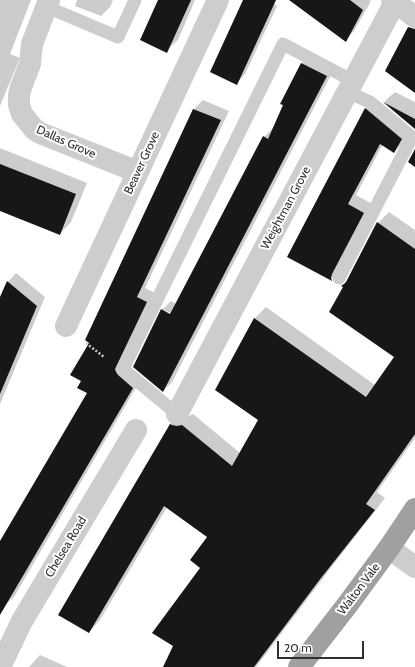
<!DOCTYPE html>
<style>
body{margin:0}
#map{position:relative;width:415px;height:667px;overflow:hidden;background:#fff;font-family:Cabin,sans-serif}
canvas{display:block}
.scale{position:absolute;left:277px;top:641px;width:87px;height:18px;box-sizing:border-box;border:2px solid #303030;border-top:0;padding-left:5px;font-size:12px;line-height:14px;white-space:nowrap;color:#303030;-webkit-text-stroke:3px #fff;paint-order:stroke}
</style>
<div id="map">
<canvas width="415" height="667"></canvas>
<div class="scale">20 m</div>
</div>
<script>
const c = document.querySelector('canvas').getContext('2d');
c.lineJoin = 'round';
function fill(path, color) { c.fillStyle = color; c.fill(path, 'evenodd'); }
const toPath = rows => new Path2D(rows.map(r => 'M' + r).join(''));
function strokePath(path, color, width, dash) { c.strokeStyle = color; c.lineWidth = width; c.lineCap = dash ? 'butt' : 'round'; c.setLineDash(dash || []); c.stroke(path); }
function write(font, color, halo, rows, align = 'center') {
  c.font = font + ' Cabin,sans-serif'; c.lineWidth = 4; c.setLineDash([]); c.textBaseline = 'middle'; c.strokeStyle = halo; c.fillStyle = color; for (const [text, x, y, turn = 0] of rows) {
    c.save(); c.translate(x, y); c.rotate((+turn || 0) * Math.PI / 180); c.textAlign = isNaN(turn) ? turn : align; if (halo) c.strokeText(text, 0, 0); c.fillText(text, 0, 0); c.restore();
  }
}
fill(toPath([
 [0,0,31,0,10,54,20,58,0,106],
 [77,0,113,0,110,7,101,16,75,6],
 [159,0,195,0,178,40,168,49],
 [244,0,268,0,277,6,245,74,237,83],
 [302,0,369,0,371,1,354,31,345,40],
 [311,54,335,67,172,382,163,391,162,310,171,301,176,304,264,137,273,128,274,129,284,105,281,103,302,63],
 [164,310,175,315,174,317,164,312],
 [395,92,415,102,415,128,384,102],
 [203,100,229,111,145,288,155,293,123,359,141,379,14,597,5,605,0,603,0,543,88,393,82,381,90,343,87,340,194,109],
 [374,100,410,130,403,143,394,152,383,144,356,195,372,204,340,271,331,279,288,256,365,109],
 [0,148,87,183,71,222,60,234,0,210],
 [389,212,415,230,415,438,377,492,385,498,333,565,256,667,164,667,174,646,201,568,208,537,167,507,100,620,89,632,170,424,182,413,189,416,193,414,240,453,260,420,216,390,255,318,266,307,375,385,395,356,344,286,343,285,348,280,378,223],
 [16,273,45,297,0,404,0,300,8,282],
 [40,655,67,667,29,667]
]), '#0003');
fill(toPath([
 [158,0,191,0,167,53,140,40],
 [243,0,276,0,237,85,210,72],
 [289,0,350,0,363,10,346,42],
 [408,27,415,29,415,93,385,71],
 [301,63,327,76,163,392,133,367,161,309,170,314,263,136,268,139,283,105,280,104],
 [383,102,415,119,415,129],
 [365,108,402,139,394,153,380,144,348,204,364,213,332,274,331,278,332,281,287,257],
 [193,109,221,120,137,297,147,302,115,369,116,372,118,375,133,388,0,615,0,541,87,393,77,388,81,381,70,375,89,343,85,340],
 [415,149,415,167,408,162],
 [0,164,76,194,60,235,0,211],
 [377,222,415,249,415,434,366,504,375,510,321,578,254,667,163,667,173,646,152,633,200,568,190,560,207,537,164,506,89,633,58,615,170,424,172,425,177,426,182,425,232,466,258,420,215,390,254,318,366,397,394,357,329,312,343,287,341,286,344,284,346,282],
 [7,281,37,306,0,394,0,297]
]), '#171717');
strokePath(toPath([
 [86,343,104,357]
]), '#cdcdcd', 2.5, [2, 2]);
strokePath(toPath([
 [47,7,118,37,135,0],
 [339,278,412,137,370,102,347,92],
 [177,414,123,369,283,44,353,81]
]), '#cdcdcd', 13);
strokePath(toPath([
 [49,0,32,44,30,64,21,87,19,95,19,105,22,114,34,129,40,133,138,172],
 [392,0,415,17],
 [66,326,218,0],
 [177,414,395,2],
 [389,548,415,567],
 [0,667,22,621,136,430]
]), '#cdcdcd', 22);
strokePath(toPath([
 [299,667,348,604,389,548,415,509]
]), '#a0a0a0', 22);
write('12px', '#303030', '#fff', [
 ["Dallas Grove",66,142,24],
 ["Beaver Grove",142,163,-65],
 ["Weightman Grove",286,208,-62],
 ["Chelsea Road",66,547,-59],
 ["Walton Vale",359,589,-53]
]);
</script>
